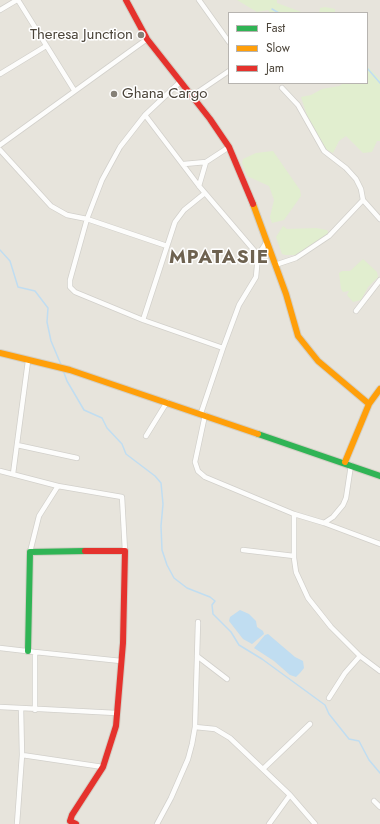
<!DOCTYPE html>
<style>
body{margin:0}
#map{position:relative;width:380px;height:824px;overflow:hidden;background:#f4f2ee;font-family:Jost,sans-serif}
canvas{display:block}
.legend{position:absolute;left:228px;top:12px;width:140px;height:72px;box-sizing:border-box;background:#fff;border:1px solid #b7b4b0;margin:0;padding:5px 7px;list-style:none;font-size:12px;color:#4b4439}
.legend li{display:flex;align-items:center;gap:8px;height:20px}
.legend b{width:20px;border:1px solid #b7b4b0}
</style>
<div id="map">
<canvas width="380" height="824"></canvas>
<ul class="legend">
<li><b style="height:5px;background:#30b455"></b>Fast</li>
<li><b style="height:5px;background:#ff9f0a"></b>Slow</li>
<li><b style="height:5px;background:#e5322d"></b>Jam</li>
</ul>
</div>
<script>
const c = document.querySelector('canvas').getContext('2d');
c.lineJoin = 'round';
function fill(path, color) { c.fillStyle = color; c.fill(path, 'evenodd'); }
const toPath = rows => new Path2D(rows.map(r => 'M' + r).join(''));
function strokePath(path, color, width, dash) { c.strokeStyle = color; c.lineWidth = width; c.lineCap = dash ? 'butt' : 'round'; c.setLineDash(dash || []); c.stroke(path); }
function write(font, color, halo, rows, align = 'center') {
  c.font = font + ' Jost,sans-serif'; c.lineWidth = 3; c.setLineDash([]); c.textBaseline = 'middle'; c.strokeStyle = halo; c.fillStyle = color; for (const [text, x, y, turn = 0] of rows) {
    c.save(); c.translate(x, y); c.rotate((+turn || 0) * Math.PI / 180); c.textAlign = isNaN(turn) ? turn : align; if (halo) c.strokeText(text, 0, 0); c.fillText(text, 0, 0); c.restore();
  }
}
fill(toPath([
 [0,0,380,0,380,824,0,824],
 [229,13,367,13,367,83,229,83]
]), '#e7e4dc');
fill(toPath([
 [237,0,277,0,277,3,304,13,270,13,268,10,257,12],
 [325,7,335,9,335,13,319,13,320,8],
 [367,66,380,79,380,141,377,141,372,152,363,153,346,136,339,141,333,153,325,149,310,125,301,97,311,95,322,89,339,86,344,83,367,83],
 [273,151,300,190,301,196,284,220,272,223,270,217,274,200,269,186,247,176,242,163,243,159,256,153],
 [283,226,287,229,316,228,327,230,329,234,295,255,285,255,282,254,276,237],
 [363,259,377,272,378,277,368,287,361,300,353,302,347,295,349,291,343,292,341,289,339,273,342,271,350,271]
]), '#e1eecf');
fill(toPath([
 [240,610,249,614,256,621,257,627,263,631,264,634,252,644,243,639,229,621,230,617],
 [268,634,295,657,303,661,304,668,300,673,296,677,290,675,274,661,254,648,265,635]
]), '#c0ddf1');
strokePath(toPath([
 [272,9,279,13],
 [367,68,380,83],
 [0,250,10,261,18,287,35,291,48,308,47,322,51,341,62,367],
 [63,370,67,381,84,410,102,418,107,428,122,444,126,454,155,476,161,483,163,504,161,526,162,550,167,565,174,578,187,588,210,597,215,601,212,605,213,614,231,632,239,645,262,659,325,705,329,714,349,739,359,741,369,760,380,773]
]), '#c0ddf1', 1.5);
const street = toPath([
 [18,0,74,90],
 [199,0,229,42],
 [0,10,17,0],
 [0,74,46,46],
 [282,88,298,105,324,151,346,168,356,179,361,189,363,200],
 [192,96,229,71],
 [145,115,199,186,258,255],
 [0,145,147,39],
 [0,150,51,206,67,215,87,219,102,180,120,147,145,115,180,82],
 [184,164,206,162,229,147],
 [199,186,206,162],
 [167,246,87,219,70,280,70,287,75,292,143,320,175,222,184,210,205,193],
 [275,265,296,258,329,236,363,200,380,219],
 [356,311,380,280],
 [143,320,223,348,239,305,256,277,258,255,266,243],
 [201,413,223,348],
 [205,415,195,462,198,471,205,477,294,514],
 [146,436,167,402],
 [17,445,77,458],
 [351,465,346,498,343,505,333,517,324,523,294,514,294,558,296,572,308,598,331,627,360,656,380,671],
 [0,471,58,486],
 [13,474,28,361],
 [324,523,380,544],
 [243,550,294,556],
 [30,552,39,516,58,486,122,497,125,551],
 [0,648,35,652],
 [197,656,227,679],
 [329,698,345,673,360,656],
 [0,707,21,708],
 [35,710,35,652,121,661],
 [195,727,215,729,230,738,290,795,315,824],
 [22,755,103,767],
 [263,769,310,724],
 [374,801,380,807],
 [17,824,22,755,21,708,116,713],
 [157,824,171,798,188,759,192,744,195,727,198,622],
 [269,824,290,795]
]);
const fast = toPath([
 [258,434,380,476],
 [28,651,30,552,85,551]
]);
const slow = toPath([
 [253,204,286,294,298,336,318,361,369,404],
 [0,353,70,370,258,434],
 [345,462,369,404,380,389]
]);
const jam = toPath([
 [126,0,147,39,210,119,229,147,253,204],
 [76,824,70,821,72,815,103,767,116,726,123,643,125,551,85,551]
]);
strokePath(street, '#d2d0cb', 6);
strokePath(fast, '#d3cfc5', 8);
strokePath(slow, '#d3cfc5', 8);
strokePath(jam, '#d3cfc5', 8);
strokePath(street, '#fdfdfc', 4.5);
strokePath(fast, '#30b455', 6);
strokePath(slow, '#ff9f0a', 6);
strokePath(jam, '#e5322d', 6);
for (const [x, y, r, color] of [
 [141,35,4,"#868178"],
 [114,94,4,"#868178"]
]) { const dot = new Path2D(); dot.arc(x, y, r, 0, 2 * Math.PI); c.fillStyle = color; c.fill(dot); strokePath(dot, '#fff', 1.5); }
write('15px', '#4b4439', '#fff', [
 ["Theresa Junction",133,35],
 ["Ghana Cargo",122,94,"left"]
], 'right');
c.letterSpacing = '1px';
write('bold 19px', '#6e6250', '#fff', [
 ["MPATASIE",219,258]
]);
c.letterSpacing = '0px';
</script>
